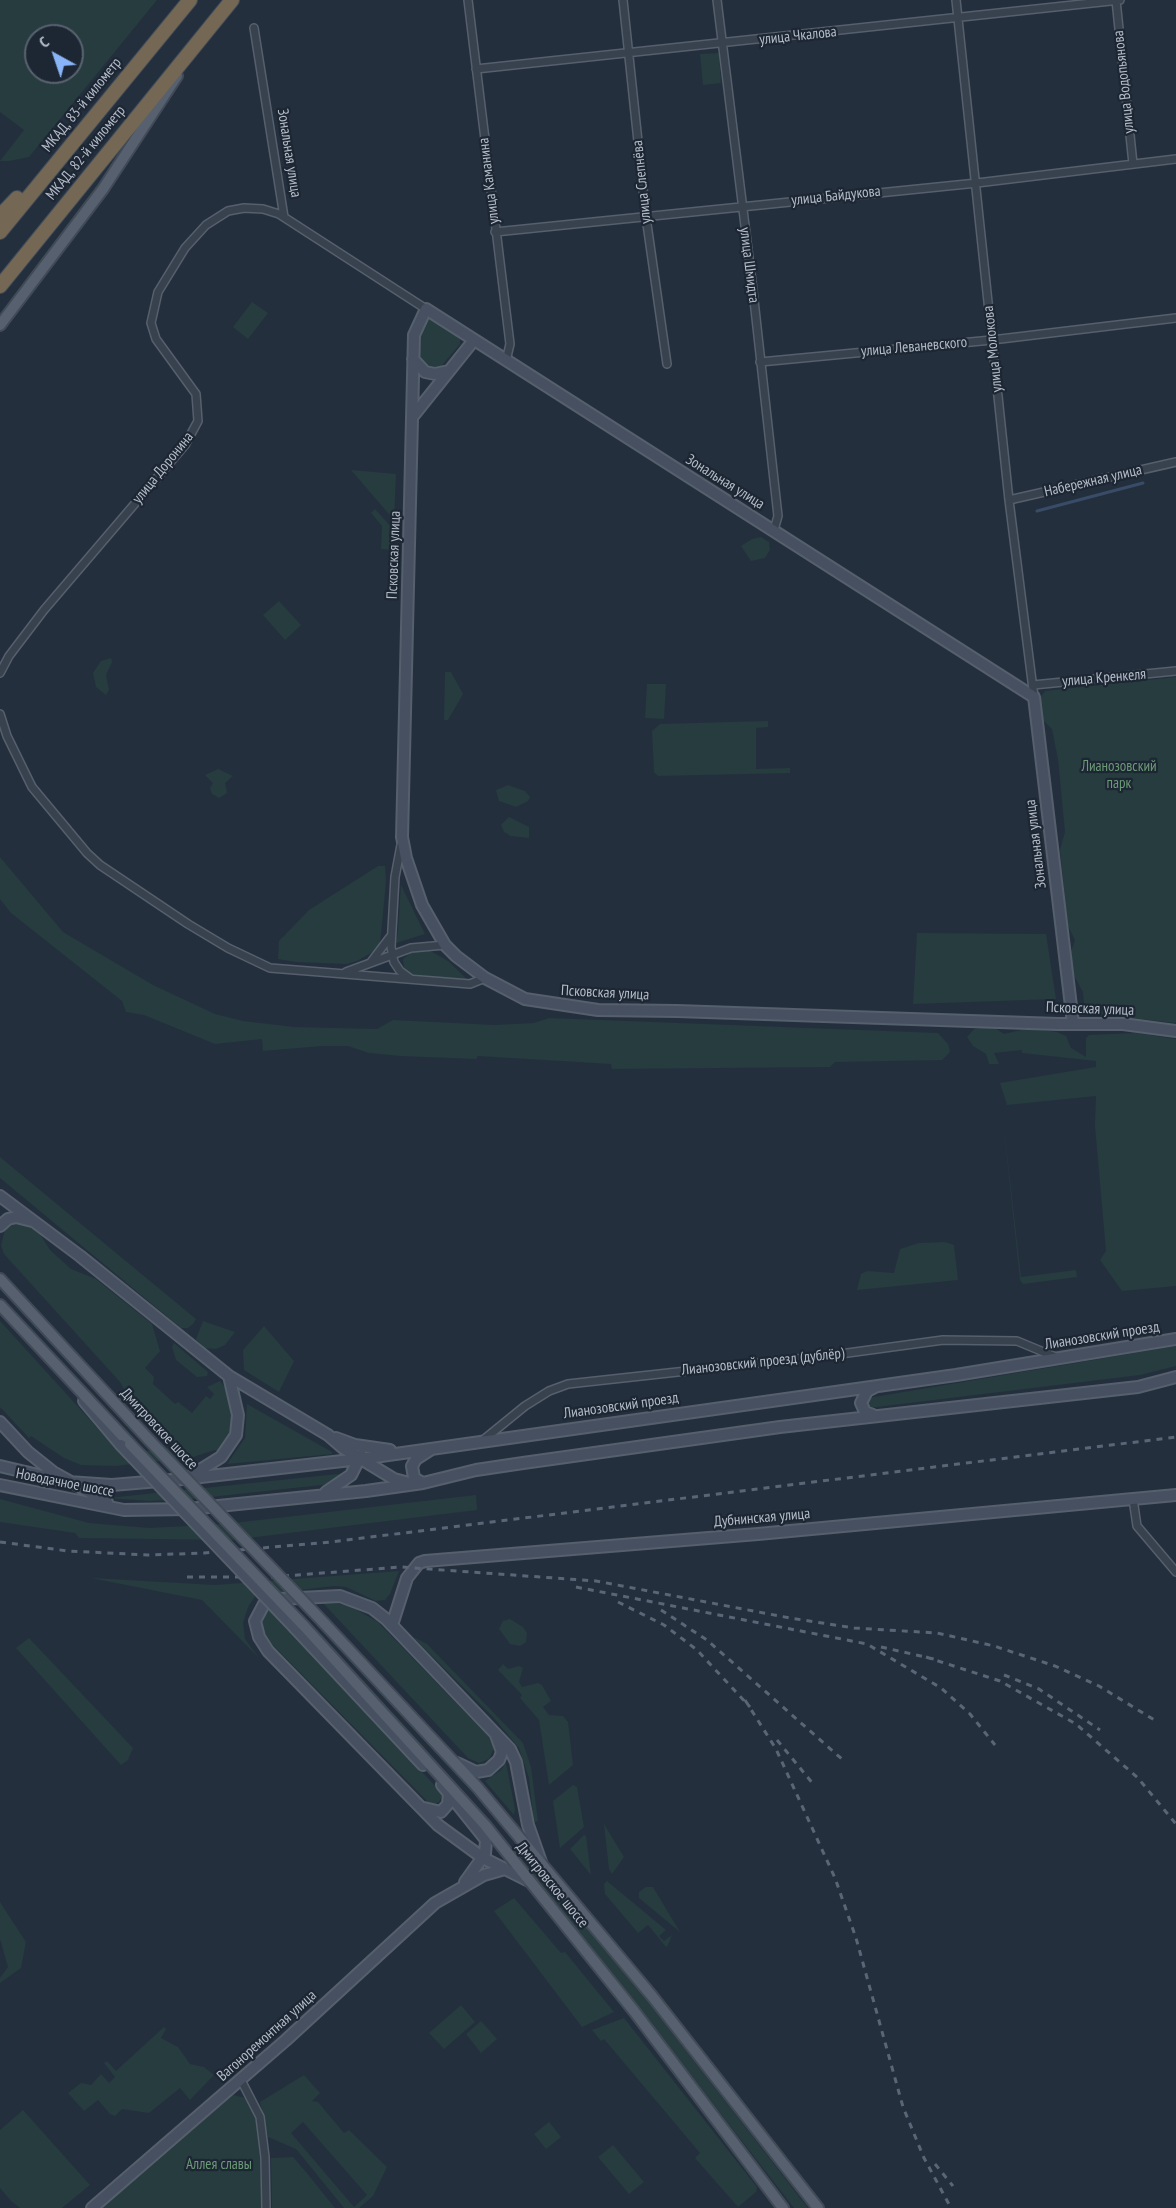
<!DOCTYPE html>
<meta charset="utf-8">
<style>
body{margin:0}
#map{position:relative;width:1176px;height:2208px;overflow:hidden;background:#242f3e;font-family:"PT Sans Narrow",sans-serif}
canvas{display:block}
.north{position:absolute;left:24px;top:24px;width:60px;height:60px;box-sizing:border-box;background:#1d2633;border:2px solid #59626f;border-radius:50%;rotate:320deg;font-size:16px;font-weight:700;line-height:24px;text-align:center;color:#b4bcc9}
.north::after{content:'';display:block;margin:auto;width:21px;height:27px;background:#8ab4f8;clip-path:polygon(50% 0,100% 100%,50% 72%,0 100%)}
</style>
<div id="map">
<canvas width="1176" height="2208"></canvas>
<div class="north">С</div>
</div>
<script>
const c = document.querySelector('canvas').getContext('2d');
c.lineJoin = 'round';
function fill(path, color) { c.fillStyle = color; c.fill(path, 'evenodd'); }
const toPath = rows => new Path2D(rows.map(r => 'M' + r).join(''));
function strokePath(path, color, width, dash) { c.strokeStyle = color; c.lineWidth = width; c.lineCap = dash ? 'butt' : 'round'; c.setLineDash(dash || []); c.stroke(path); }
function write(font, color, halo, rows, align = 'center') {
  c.font = font + ' "PT Sans Narrow",sans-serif'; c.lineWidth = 4.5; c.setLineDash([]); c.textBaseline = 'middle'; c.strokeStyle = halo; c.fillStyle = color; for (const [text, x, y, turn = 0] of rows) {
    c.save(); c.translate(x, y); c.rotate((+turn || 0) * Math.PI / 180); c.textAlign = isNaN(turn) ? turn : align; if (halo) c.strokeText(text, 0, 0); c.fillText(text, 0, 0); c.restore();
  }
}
fill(toPath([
 [0,0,157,0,29,157,9,161,0,161,24,130,0,112],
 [36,36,72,36,72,72,36,72],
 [719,53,721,83,703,85,700,54],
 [252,302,268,313,248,339,233,327],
 [432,317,456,331,460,337,460,344,438,370,427,368,416,357,417,342,426,319],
 [351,470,396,474,394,520],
 [375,509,394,530,393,550,381,549,382,526,371,513],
 [761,537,769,542,770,550,765,558,751,561,741,546,752,539],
 [279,601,301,625,285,640,263,615],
 [111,658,112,662,106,675,109,690,106,695,96,687,93,673,101,661],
 [445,672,451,672,463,694,448,720,444,720],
 [1176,677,1176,1023,1102,1015,1084,1003,1083,992,1072,972,1071,952,1075,940,1068,926,1060,850,1065,832,1058,759,1052,729,1044,721,1038,701,1045,691],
 [647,684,666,684,664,719,645,718],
 [768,721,768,727,756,728,756,769,790,768,790,773,658,776,654,772,652,731,660,724],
 [218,769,233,776,225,783,227,793,219,798,212,794,210,788,213,783,205,775],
 [508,785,525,791,530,797,528,801,516,807,499,801,496,790],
 [509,817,529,827,529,838,511,836,504,832,501,825],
 [0,857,63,932,153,985,215,1014,243,1021,294,1027,377,1029,393,1020,494,1025,534,1023,549,1018,938,1033,948,1044,950,1052,942,1060,835,1062,830,1067,612,1069,611,1064,478,1056,476,1059,401,1056,369,1053,348,1046,322,1046,263,1051,262,1039,215,1044,144,1015,126,1012,122,1001,11,913,0,899],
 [378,866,385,866,386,882,380,944,376,950,357,961,347,964,296,962,278,959,279,941,309,910],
 [401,885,425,934,396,943,398,931],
 [917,933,1046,934,1056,999,913,1004],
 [414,950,429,950,448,961,469,981,410,974,404,968,403,959],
 [992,1026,1004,1034,1030,1028,1057,1032,1066,1036,1071,1048,1086,1057,1086,1038,1089,1035,1136,1033,1176,1039,1176,1286,1122,1291,1100,1260,1106,1251,1095,1126,1096,1096,1007,1105,1000,1083,1096,1067,1096,1061,1022,1053,1022,1050,994,1053,999,1064,989,1064,986,1054,973,1046,967,1037,974,1029],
 [1002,1110,1021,1277,1076,1270,1077,1277,1023,1284,1020,1280],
 [0,1157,196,1319,193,1324,188,1328,181,1328,0,1178],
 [25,1222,38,1231,50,1250,71,1269,96,1279,152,1324,160,1351,145,1368,154,1377,153,1384,175,1404,178,1402,192,1413,206,1396,210,1399,214,1394,207,1387,220,1381,228,1391,234,1415,233,1430,218,1452,215,1450,193,1457,116,1466,81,1465,64,1458,31,1436,29,1438,0,1407,0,1321,122,1455,173,1447,130,1400,120,1382,4,1254,1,1245,5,1230,16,1223],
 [945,1242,954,1245,958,1280,857,1290,861,1274,867,1271,894,1273,900,1249,919,1243],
 [203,1321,235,1332,225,1345,216,1349,204,1348,196,1339],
 [264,1326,294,1361,279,1392,244,1370,243,1350],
 [174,1343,208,1372,207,1376,197,1377,176,1360,172,1347],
 [1176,1346,1176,1366,1140,1375,868,1408,865,1402,868,1398],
 [247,1404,332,1452,332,1454,227,1464,245,1438],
 [348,1473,329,1484,321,1485,192,1499,149,1501,108,1498],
 [476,1495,477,1510,232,1540,79,1538,75,1533,0,1522,0,1499,89,1523,149,1528,225,1524],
 [399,1571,390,1594,385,1600,376,1601,346,1587,334,1586,256,1595,248,1607,243,1623,245,1639,259,1658,202,1600,91,1578,215,1585],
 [321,1601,350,1606,378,1622,490,1738,494,1748,489,1759,479,1763,468,1758],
 [268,1608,439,1790,442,1796,439,1802,434,1804,428,1802,265,1637,262,1620],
 [510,1619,523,1627,527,1633,526,1642,520,1646,510,1644,499,1629,503,1621],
 [413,1637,427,1644,523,1743,531,1767,538,1821,535,1822,533,1816,529,1778,519,1748,493,1717],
 [29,1638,133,1748,128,1760,121,1765,16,1648],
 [503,1664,508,1669,519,1666,523,1668,519,1682,522,1687,538,1683,542,1685,551,1701,543,1707,549,1715,563,1716,568,1722,573,1765,549,1785,539,1720,520,1698,522,1695,498,1670],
 [506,1763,515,1809,514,1815,485,1781,501,1770],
 [573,1785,577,1787,584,1827,560,1848,553,1801],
 [604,1824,624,1857,612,1874,609,1869],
 [584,1835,586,1836,591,1875,570,1849],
 [524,1853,646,1999,808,2208,794,2208,520,1856],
 [607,1881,666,1930,659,1936,664,1941,672,1935,668,1945,666,1947,648,1925,638,1933,605,1894,604,1884],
 [646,1887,653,1887,680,1932,639,1898,639,1892],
 [514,1898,561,1953,565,1952,614,2012,582,2027,494,1911],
 [0,1902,26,1942,21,1968,0,1983,0,1978,8,1967,0,1939],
 [461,2005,475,2022,444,2049,429,2033],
 [624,2018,757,2187,756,2192,738,2207,695,2158,700,2153,604,2039,601,2041,592,2030],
 [481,2021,497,2039,481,2053,466,2034],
 [164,2027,166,2029,161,2038,178,2047,190,2064,204,2067,214,2075,190,2100,180,2088,149,2113,122,2109,115,2116,110,2114,98,2100,84,2111,68,2093,81,2083,91,2085,101,2074,109,2083,115,2077,104,2063,107,2061,116,2071],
 [304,2075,320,2093,312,2101,318,2102,344,2133,349,2130,387,2167,373,2196,359,2208,344,2208,296,2149,268,2137,260,2102],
 [303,2122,367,2195,354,2207,291,2133],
 [233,2095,246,2098,255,2116,263,2157,264,2208,101,2208],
 [23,2110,90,2185,62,2208,20,2208,11,2201,0,2188,0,2130],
 [549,2122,561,2137,546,2149,534,2134],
 [613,2145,644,2182,629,2194,598,2157],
 [293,2157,306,2172,335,2208,272,2208,271,2158]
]), '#263c3f');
strokePath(toPath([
 [1037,511,1143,483]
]), '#394c67', 3);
const street = toPath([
 [468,0,510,344,506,361],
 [623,0,646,217,667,364],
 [717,0,752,282,778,516,774,530],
 [956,0,1009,500,1034,697],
 [1116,0,1133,164],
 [254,28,284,217],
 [476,69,1120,0],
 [495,232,977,183,1176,159],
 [760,362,992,340,1176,318],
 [1009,500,1176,462],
 [0,673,9,656,44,610,185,445,198,421,196,394,156,339,151,323,158,292,185,248,206,225,228,211,244,208,263,209,279,214,426,309],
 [1033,685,1176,671],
 [0,714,7,736,32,787,87,853,100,865,188,924,228,948,270,968,470,984,485,978],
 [401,845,395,877,391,947,394,962,400,971,411,979],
 [371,962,390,937],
 [346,972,411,948,445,945],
 [482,1441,525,1406,549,1391,568,1384,833,1355,943,1340,1017,1341,1058,1358],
 [1133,1499,1137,1526,1176,1572],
 [241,2080,260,2117,265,2157,266,2208]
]);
const secondary = toPath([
 [413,359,425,372,435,374,449,371],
 [414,415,474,340],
 [1073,1023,1034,697,426,309,414,335,402,837,406,858,422,905,445,945,456,956,485,978,525,999,598,1010,677,1011,1058,1024,1123,1024,1176,1031],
 [0,1196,80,1256,229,1376,328,1435,343,1448,394,1479,409,1483],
 [0,1226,8,1219,16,1217,32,1221],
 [84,1401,121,1445],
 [873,1415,865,1412,861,1403,867,1391,875,1387],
 [0,1422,28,1452,53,1472,107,1502],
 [336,1438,355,1445,390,1450],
 [0,1466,68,1482,112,1485,183,1479,360,1459,956,1375,1176,1339],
 [192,1475,221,1457,236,1435,238,1415,229,1376],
 [423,1483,414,1478,412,1466,416,1459,430,1450],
 [0,1485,124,1510,189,1509,366,1491,423,1483,476,1470,523,1463,780,1427,1138,1387,1176,1377],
 [326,1492,351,1475,361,1455],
 [392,1625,407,1578,419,1563,425,1561,758,1534,1176,1495],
 [295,1628,423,1765],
 [457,1763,476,1772,488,1770,499,1760,502,1752,496,1735],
 [442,1785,486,1840,485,1854,465,1882],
 [424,1808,441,1812,448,1804,449,1793],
 [531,1882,483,1858,438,1825,268,1651,259,1637,255,1621,264,1604,279,1599,340,1596,372,1608,386,1619,510,1749,516,1762,528,1825,541,1862],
 [92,2208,286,2040,435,1903,484,1875,505,1869]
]);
const primary = toPath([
 [0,325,103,189,177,76],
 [0,1279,150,1441],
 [0,1305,130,1444],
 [324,1623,478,1788,652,1996,818,2208],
 [304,1626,485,1825,634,2011,783,2208]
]);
const highway = toPath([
 [0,216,17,198],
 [0,232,190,0],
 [0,286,232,0]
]);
strokePath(street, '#565f6c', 10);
strokePath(secondary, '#565f6c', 14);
strokePath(primary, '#414a57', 14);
strokePath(highway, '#434c59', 16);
strokePath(street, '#38414e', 7);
strokePath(secondary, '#465061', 10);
strokePath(primary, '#56606e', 10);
strokePath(highway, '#746855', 14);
strokePath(toPath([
 [0,1542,68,1551,148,1555,204,1553,331,1542,1176,1437],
 [187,1577,271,1577,401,1567,596,1581,790,1618,854,1628,937,1633,994,1646,1055,1666,1099,1686,1156,1721],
 [576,1587,867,1644,941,1688,970,1714,995,1745],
 [618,1602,664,1625,697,1650,750,1707],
 [661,1610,707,1640,843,1760],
 [881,1647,934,1659],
 [926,1657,1000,1681,1076,1724,1138,1778,1176,1824],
 [1004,1675,1039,1689,1100,1730],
 [745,1700,776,1749,835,1878,856,1938,903,2107,924,2158,951,2208],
 [777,1740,814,1785],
 [935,2164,953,2186]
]), '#5a6575', 3, [6, 6]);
const secondaryBridge = toPath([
 [121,1445,295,1628]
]);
const primaryBridge = toPath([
 [150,1441,324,1623],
 [130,1444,304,1626]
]);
strokePath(secondaryBridge, '#565f6c', 14, []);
strokePath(primaryBridge, '#414a57', 14, []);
strokePath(secondaryBridge, '#465061', 10);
strokePath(primaryBridge, '#56606e', 10);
write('15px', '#b4bcc9', '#1d2633', [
 ["улица Чкалова",798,36,-6],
 ["улица Водопьянова",1124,82,-96],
 ["МКАД, 83-й километр",82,105,-51],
 ["МКАД, 82-й километр",86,153,-51],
 ["Зональная улица",289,153,81],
 ["улица Каманина",489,181,-97],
 ["улица Слепнёва",642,182,-96],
 ["улица Байдукова",836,196,-6],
 ["улица Шмидта",749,265,83],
 ["улица Леваневского",914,347,-5],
 ["улица Молокова",993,349,-96],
 ["улица Доронина",163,468,-51],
 ["Набережная улица",1093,481,-13],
 ["Зональная улица",725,482,32],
 ["Псковская улица",394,555,-88],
 ["улица Кренкеля",1104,678,-5],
 ["Зональная улица",1036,844,-97],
 ["Псковская улица",605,993,3],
 ["Псковская улица",1090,1009,2],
 ["Лианозовский проезд",1102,1336,-9],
 ["Лианозовский проезд (дублёр)",763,1362,-6],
 ["Лианозовский проезд",621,1406,-8],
 ["Дмитровское шоссе",159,1429,47],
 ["Новодачное шоссе",65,1483,11],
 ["Дубнинская улица",762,1518,-5],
 ["Дмитровское шоссе",552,1885,51],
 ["Вагоноремонтная улица",267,2036,-42]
]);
write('15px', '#6b9a76', '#1d2633', [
 ["Лианозовский",1119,767],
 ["парк",1119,784],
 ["Аллея славы",219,2165]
]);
</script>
